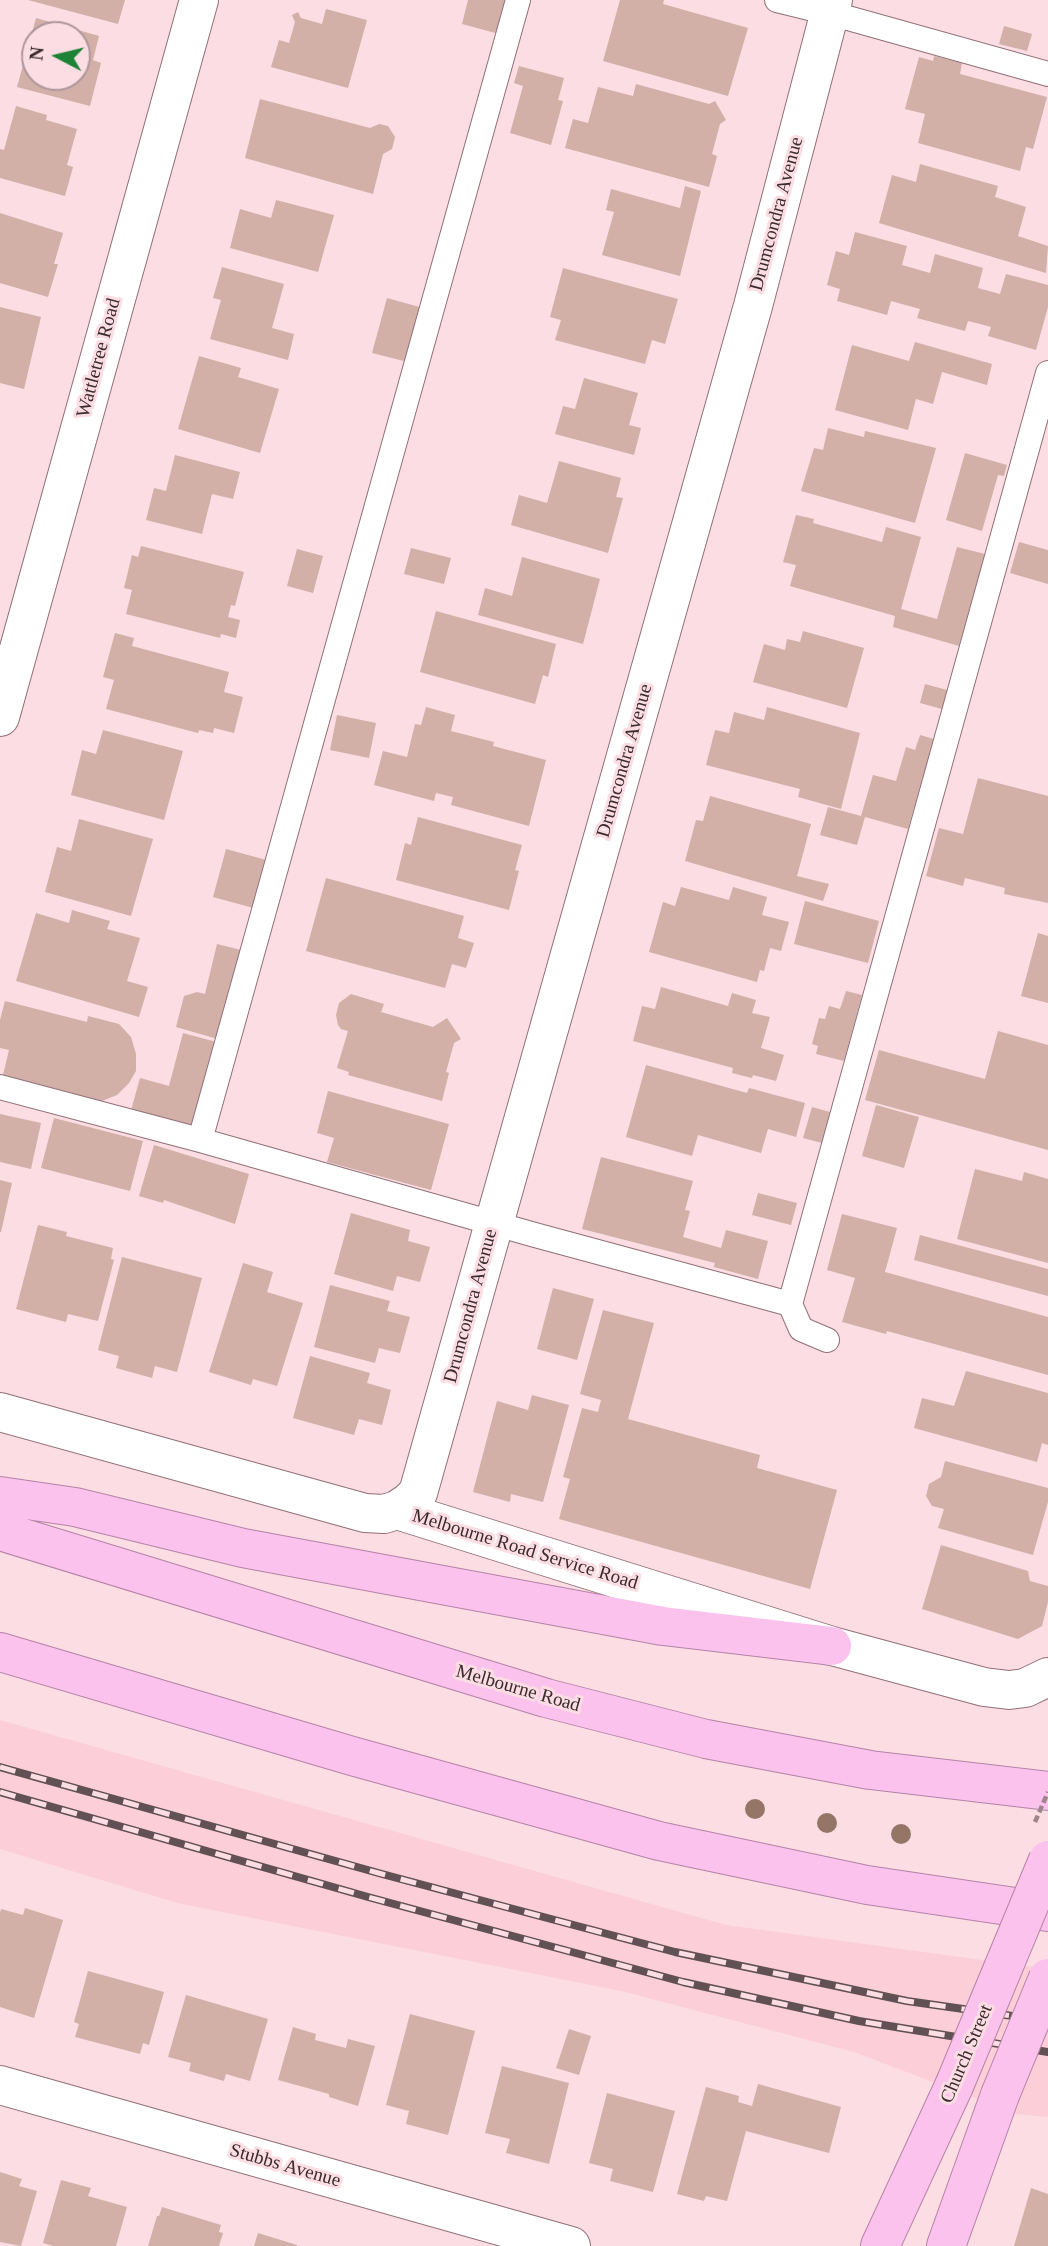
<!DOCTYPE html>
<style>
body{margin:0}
#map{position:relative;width:1048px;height:2246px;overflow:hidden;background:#fbdde3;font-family:Georgia,serif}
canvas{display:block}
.north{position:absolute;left:21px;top:21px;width:70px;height:70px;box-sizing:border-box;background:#fbdde3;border:2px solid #ad969b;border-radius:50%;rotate:277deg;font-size:19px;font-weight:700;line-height:28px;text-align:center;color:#392b2e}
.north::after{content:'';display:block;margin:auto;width:24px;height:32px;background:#1e8236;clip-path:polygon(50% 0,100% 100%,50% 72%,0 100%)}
</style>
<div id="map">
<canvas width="1048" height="2246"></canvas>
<div class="north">N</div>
</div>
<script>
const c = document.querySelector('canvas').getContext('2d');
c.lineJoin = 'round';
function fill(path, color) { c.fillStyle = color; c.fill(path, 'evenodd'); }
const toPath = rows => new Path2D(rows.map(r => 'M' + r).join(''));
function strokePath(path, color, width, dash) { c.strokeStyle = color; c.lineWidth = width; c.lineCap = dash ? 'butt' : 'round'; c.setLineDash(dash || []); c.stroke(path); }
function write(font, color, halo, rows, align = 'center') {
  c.font = font + ' Georgia,serif'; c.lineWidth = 6; c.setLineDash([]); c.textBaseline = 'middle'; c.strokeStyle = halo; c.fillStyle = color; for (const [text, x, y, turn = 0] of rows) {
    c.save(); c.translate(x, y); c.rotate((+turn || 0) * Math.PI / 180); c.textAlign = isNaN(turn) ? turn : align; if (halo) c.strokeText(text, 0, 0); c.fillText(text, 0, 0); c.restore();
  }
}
fill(toPath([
 [0,1720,726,1925,1048,1969,1048,2117,1017,2114,854,2052,621,1991,177,1903,0,1849]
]), '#fccfd8');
fill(toPath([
 [28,0,125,0,118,24],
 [468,0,509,0,499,34,462,24],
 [620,0,664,0,663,4,748,28,728,96,603,61],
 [326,9,367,20,348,88,271,67,279,40,289,43,295,22,292,15,298,12,301,18,322,24],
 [36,18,99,36,93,60,101,63,90,106,17,87],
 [35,35,77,35,77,77,35,77],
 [1004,26,1032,34,1027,51,999,44],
 [934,56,962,63,960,74,1047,97,1033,149,1026,147,1020,171,918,143,925,114,905,109,919,57,933,61],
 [519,66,564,78,558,100,563,101,551,145,510,133,523,86,514,83],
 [636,84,709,104,715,101,726,120,720,124,712,154,717,156,709,187,565,148,573,119,588,123,598,87,633,96],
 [260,99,370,128,379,124,388,126,395,137,392,149,383,154,373,194,245,158],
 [16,106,47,115,46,120,77,129,67,165,73,167,65,196,0,178,0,149,4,150],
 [920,164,998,186,995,197,1026,207,1018,236,1048,246,1046,273,879,223,892,175,916,182],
 [685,186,701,191,680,276,602,255,614,212,606,210,611,189,680,208],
 [276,200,334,215,318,272,230,248,240,209,271,218],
 [0,213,63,233,54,264,58,264,48,297,0,283],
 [855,232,907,246,902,265,930,273,935,254,983,268,978,288,1000,294,1006,274,1048,285,1048,307,1036,350,988,336,991,327,980,324,968,321,965,331,917,318,920,309,891,301,887,315,837,301,840,289,827,285,836,251,849,255],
 [222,267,284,284,272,328,294,334,288,360,210,339,221,300,213,298],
 [563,268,678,299,665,344,652,340,645,364,555,340,561,320,550,317],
 [387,298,423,308,408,362,372,353],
 [0,307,41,317,24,389,0,383],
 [915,342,992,364,987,385,942,372,933,404,916,399,908,430,835,410,852,345,909,361],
 [199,356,241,368,238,377,279,389,260,453,178,429],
 [584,378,638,393,629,425,641,428,634,455,555,434,563,406,575,409],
 [828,428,864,437,865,431,936,448,915,523,801,491,814,448,823,450],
 [965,453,1007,465,1004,476,998,475,982,531,946,520],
 [175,455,240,472,233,499,212,494,202,534,146,520,154,488,166,491],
 [559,461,621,478,616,497,623,498,608,553,511,525,519,495,547,503],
 [796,515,814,519,813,523,882,542,886,527,921,537,901,609,937,619,957,547,985,554,959,646,893,627,895,616,790,586,796,565,783,562],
 [1019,542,1048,550,1048,584,1010,573],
 [141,546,244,572,235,606,231,605,228,617,240,620,236,638,221,634,220,638,126,614,132,590,124,588,132,555,138,557],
 [411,548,451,558,444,584,404,574],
 [297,549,323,556,313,593,287,586],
 [522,557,600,579,583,644,478,615,485,588,512,596],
 [436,611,556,644,548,677,543,675,535,704,420,672],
 [803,631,864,648,847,708,753,682,764,644,785,650,787,639,800,642],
 [115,633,134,638,132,646,229,672,224,692,243,697,234,733,214,728,213,733,199,730,198,733,106,709,114,680,103,677],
 [925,684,947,690,942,709,920,703],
 [426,707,455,715,451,731,494,742,493,746,546,760,529,826,451,805,453,797,436,793,434,801,374,785,383,751,407,757,415,724,421,725],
 [767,707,860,733,841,809,798,797,800,789,706,765,715,730,729,733,734,712,764,720],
 [337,715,376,723,369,758,330,750],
 [103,730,183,751,164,820,71,795,82,750,96,754],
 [920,735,934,739,908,829,865,817,857,845,820,835,828,807,861,816,873,775,896,781,906,747,915,750],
 [978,778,1048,796,1048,903,1004,894,1005,888,965,878,963,886,926,876,939,828,963,834],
 [710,796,811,824,797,876,829,884,823,901,685,861,696,820,703,821],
 [418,817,522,845,515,870,519,871,509,910,396,880,405,843,411,845],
 [79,819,153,839,131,916,45,892,57,847,71,851],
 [226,849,270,861,257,909,213,897],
 [326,878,464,916,458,938,474,943,466,968,452,964,445,988,306,951],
 [681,887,729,900,733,887,767,897,762,915,789,922,781,951,770,948,764,971,760,970,757,982,649,952,663,902,675,906],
 [805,901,879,921,868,963,794,944],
 [72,910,110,921,107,929,140,938,127,981,148,987,139,1017,16,981,36,913,69,923],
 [1038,933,1048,936,1048,1003,1021,996],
 [217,944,245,951,221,1040,176,1027,184,996,197,992,205,994],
 [661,987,728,1006,732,993,756,1000,752,1013,770,1017,761,1048,784,1055,776,1081,753,1075,752,1078,732,1073,733,1068,633,1041,642,1006,655,1009],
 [846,991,862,995,844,1061,816,1054,818,1046,812,1044,819,1018,825,1019,829,1006,840,1009],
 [351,994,384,1004,381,1012,433,1027,447,1018,461,1039,454,1043,446,1072,449,1073,442,1101,348,1075,349,1072,337,1068,348,1031,341,1029,338,1025,336,1015,339,1003],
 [5,1001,87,1022,88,1016,119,1024,131,1037,136,1054,136,1071,129,1083,117,1095,102,1101,3,1075,9,1050,0,1048,0,1020],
 [998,1031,1048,1045,1048,1150,865,1100,879,1050,985,1079],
 [183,1033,220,1043,197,1122,185,1129,130,1114,140,1078,169,1086],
 [646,1065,747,1093,749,1088,805,1103,796,1137,768,1129,761,1153,698,1135,692,1156,626,1137],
 [328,1091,449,1124,431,1190,327,1162,334,1138,317,1133],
 [876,1105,919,1117,904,1168,862,1156],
 [812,1107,830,1112,822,1143,803,1138],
 [0,1114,41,1123,31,1169,0,1162],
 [54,1118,143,1141,130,1191,41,1168],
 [154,1145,249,1174,235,1224,164,1200,163,1203,139,1196],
 [601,1157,693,1181,685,1210,690,1211,683,1237,721,1248,726,1230,768,1241,758,1279,714,1267,715,1263,582,1229],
 [975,1169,1022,1181,1024,1172,1048,1179,1048,1263,957,1239],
 [0,1180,12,1183,1,1232,0,1232],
 [758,1193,797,1203,791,1225,752,1215],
 [351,1213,410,1230,408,1241,430,1247,420,1282,397,1276,393,1291,334,1274],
 [842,1214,897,1228,885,1272,1048,1317,1048,1375,887,1331,886,1334,842,1322,855,1278,827,1270],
 [38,1225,67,1232,66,1236,113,1248,111,1259,114,1260,98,1321,68,1314,66,1322,16,1309],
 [920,1235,1048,1269,1048,1296,914,1260],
 [122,1257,202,1278,177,1372,155,1366,152,1378,116,1368,119,1356,98,1350],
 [243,1263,273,1272,267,1292,303,1303,277,1386,253,1379,251,1385,209,1372],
 [330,1285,390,1301,387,1311,410,1317,400,1353,379,1348,375,1363,314,1347],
 [553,1288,594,1299,577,1360,537,1349],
 [603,1310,654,1323,628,1419,760,1455,757,1468,837,1490,810,1589,559,1519,570,1479,563,1477,582,1408,598,1412,601,1400,580,1394],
 [310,1356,370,1373,367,1383,391,1390,382,1425,359,1419,354,1435,293,1418],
 [966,1371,1048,1393,1048,1445,1042,1443,1037,1462,914,1428,922,1398,954,1406],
 [532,1395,569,1405,543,1502,511,1494,510,1502,473,1492,497,1401,528,1410],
 [945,1461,1048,1488,1048,1502,1033,1555,938,1528,944,1509,932,1506,926,1496,929,1484,941,1477],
 [941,1545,1028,1571,1030,1581,1048,1586,1048,1602,1042,1626,1018,1639,922,1609],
 [25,1908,63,1920,34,2018,0,2007,0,1913,1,1909,23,1915],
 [88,1971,164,1992,149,2045,143,2043,140,2054,75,2037,79,2024,74,2022],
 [186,1995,268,2019,250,2081,226,2074,224,2081,189,2071,191,2063,168,2057],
 [410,2014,475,2031,448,2135,406,2124,409,2111,386,2105],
 [293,2027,316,2034,315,2040,346,2048,348,2039,375,2046,358,2106,329,2097,329,2094,278,2080],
 [569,2029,591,2036,579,2075,556,2068],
 [502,2066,569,2083,549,2164,506,2153,510,2139,485,2133],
 [758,2084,841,2107,829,2153,746,2131,727,2201,706,2196,704,2201,677,2194,706,2087,739,2096,738,2102,752,2106],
 [607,2093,675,2111,653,2192,610,2181,613,2169,589,2163],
 [0,2172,22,2179,19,2186,37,2191,21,2246,0,2242],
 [61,2180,91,2188,88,2196,127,2207,116,2246,53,2246,43,2243],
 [1031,2188,1048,2194,1048,2246,1014,2246],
 [162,2207,221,2225,219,2232,223,2233,219,2246,148,2246,157,2216,159,2216],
 [258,2233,297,2245,297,2246,254,2246]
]), '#d2afa7');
const service = toPath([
 [777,0,830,13,1048,74],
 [0,1087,200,1140,535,1235,790,1304,1048,373],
 [200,1140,518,0],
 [790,1304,801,1329,827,1340]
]);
const minor = toPath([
 [0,717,199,0],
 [0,1412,365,1513,384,1514,397,1510,409,1502,418,1493,753,306,833,0],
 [397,1510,832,1646,984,1687,1009,1690,1025,1688,1048,1677],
 [0,2085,571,2246]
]);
const trunk = toPath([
 [0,1496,75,1507,243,1548,663,1626,832,1646],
 [0,1531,546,1698,706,1739,870,1770,1048,1791],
 [0,1652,352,1756,659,1841,867,1885,1048,1912],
 [880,2246,954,2086],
 [946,2246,1000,2095]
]);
strokePath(service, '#917077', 26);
strokePath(minor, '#917077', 40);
strokePath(trunk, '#b583a7', 40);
strokePath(service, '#fff', 24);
strokePath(minor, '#fff', 38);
strokePath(trunk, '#fac2ec', 38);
const rail = toPath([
 [0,1767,382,1874,675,1952,907,2001,1048,2021],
 [0,1792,368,1897,683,1982,859,2021,1048,2052]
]);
strokePath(rail, '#625154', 8);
strokePath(rail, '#fbdde3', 5, [16]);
const trunkBridge = toPath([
 [954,2086,1048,1860],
 [1000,2095,1048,1978]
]);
strokePath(trunkBridge, '#b583a7', 40, []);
strokePath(toPath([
 [1035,1822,1048,1792]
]), '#9d868b', 4.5, [7, 3.5]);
strokePath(trunkBridge, '#fac2ec', 38);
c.fillStyle = '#957666';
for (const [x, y] of [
 [755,1809],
 [827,1823],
 [901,1834]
]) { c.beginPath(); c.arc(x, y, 10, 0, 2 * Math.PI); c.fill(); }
write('19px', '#392b2e', '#fbdde3', [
 ["Drumcondra Avenue",777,214,-75],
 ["Wattletree Road",99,358,-75],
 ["Drumcondra Avenue",625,761,-74],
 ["Drumcondra Avenue",471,1306,-75],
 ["Melbourne Road Service Road",525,1550,17],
 ["Melbourne Road",518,1689,16],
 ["Church Street",967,2054,-67],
 ["Stubbs Avenue",285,2166,16]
]);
</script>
